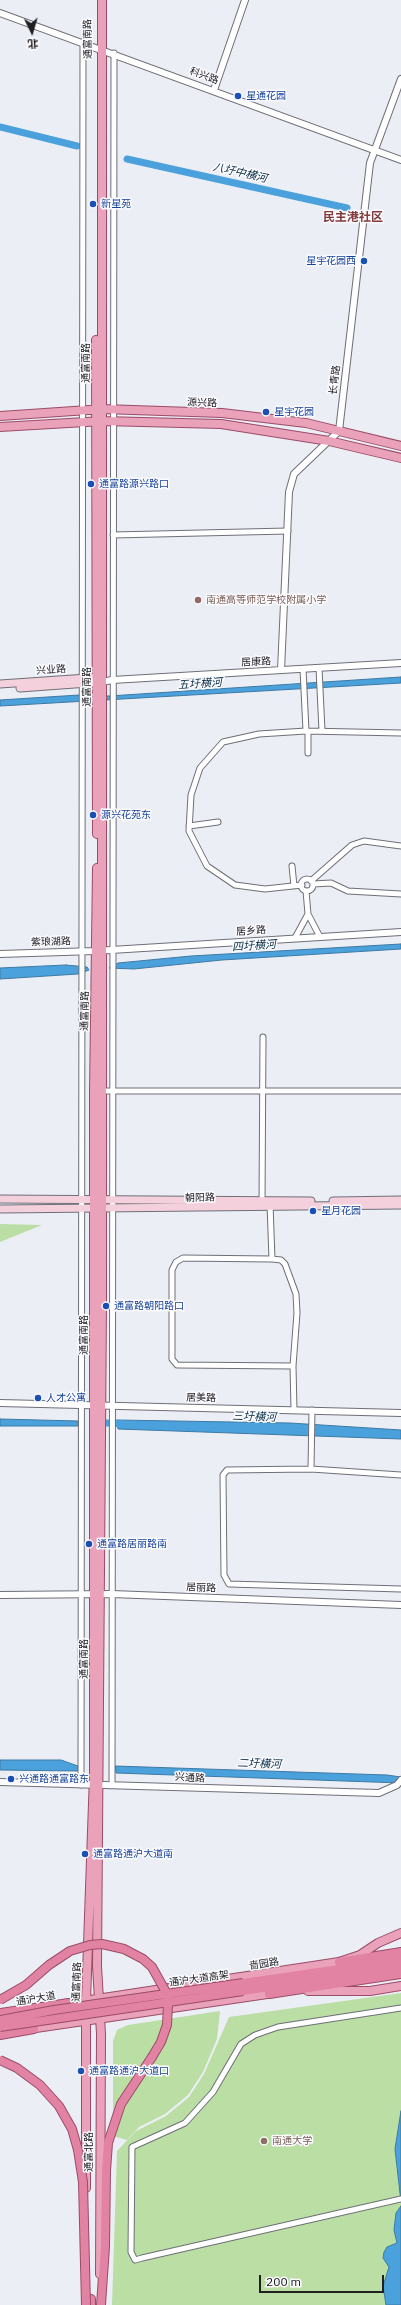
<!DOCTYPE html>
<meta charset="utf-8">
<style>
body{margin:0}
#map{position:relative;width:401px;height:2305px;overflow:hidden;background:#eceef6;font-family:"IBM Plex Sans","Noto Sans SC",sans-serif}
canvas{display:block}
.north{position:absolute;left:12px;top:12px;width:40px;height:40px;-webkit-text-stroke:3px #fbfbff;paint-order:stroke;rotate:175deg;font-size:11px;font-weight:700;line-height:16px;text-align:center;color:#202023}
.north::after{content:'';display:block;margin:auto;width:14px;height:18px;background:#202023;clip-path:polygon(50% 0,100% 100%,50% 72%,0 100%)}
.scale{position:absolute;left:259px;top:2275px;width:125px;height:18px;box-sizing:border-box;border:2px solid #202023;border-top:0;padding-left:5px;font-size:12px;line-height:14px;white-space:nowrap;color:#202023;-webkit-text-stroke:3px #fbfbff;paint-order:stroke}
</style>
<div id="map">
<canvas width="401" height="2305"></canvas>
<div class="north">北</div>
<div class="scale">200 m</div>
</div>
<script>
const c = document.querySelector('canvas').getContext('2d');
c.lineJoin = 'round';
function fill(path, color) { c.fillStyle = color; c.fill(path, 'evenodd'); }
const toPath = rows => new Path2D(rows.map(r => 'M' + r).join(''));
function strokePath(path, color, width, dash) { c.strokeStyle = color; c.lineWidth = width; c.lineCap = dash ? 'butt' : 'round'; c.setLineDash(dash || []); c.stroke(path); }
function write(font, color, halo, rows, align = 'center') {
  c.font = font + ' "IBM Plex Sans","Noto Sans SC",sans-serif'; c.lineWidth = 3; c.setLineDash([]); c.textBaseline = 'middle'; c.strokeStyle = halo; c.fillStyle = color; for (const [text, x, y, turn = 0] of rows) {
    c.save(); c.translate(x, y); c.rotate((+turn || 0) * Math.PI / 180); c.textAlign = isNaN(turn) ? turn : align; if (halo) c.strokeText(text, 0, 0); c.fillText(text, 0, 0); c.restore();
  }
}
fill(toPath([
 [0,1224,42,1225,0,1242],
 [401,1993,401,2305,112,2305,117,2151,136,2131,166,2116,189,2097,204,2074,229,2017],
 [220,2011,217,2039,203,2072,188,2095,165,2114,139,2127,127,2140,113,2136,113,2041,117,2030,128,2025]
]), '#badea3');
const water = toPath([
 [401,677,401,683,0,706,0,700,79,695,109,696,401,677],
 [401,944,401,949,222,960,134,969,109,968,118,963,191,956,401,944],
 [66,965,87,967,89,970,78,974,0,979,0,968,66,965],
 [0,1419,78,1421,78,1426,0,1426,0,1419],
 [117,1420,290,1423,401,1430,401,1439,118,1429,117,1420],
 [0,1760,61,1760,78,1766,78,1771,0,1770,0,1760],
 [115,1766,387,1775,401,1777,401,1783,116,1773,115,1766],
 [401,2111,401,2202,395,2149,401,2111],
 [401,2206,401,2305,386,2305,383,2286,389,2267,383,2258,384,2252,387,2247,397,2243,394,2230,396,2213,401,2206]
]);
fill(water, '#4aa1db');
strokePath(water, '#3d7aa4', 1);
strokePath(toPath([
 [0,127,77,146],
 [127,159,347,208],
 [107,1423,125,1424]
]), '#4aa1db', 7);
const minor = toPath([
 [113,535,288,531],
 [319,668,322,731],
 [303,669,306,731],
 [308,731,308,753],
 [189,826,218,822],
 [292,866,294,886],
 '301 885a6 6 0 1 1 12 0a6 6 0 1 1-12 0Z',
 [311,881,352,845,364,841,401,846],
 [313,884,331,883,348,891,401,894],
 [302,885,265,889,235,885,207,866,189,831,191,795,200,768,223,742,259,734,306,731,401,733],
 [306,891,308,914],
 [295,938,308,914,320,937],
 [101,1091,401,1091],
 [262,1204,263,1037],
 [270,1204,272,1259],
 [293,1366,177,1365,172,1359,172,1270,176,1262,183,1258,272,1259,281,1260,285,1264,296,1294,297,1313,293,1366,294,1410],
 [311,1469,312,1410],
 [401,1475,311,1469,227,1470,223,1475,224,1575,229,1584,401,1589],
 [81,1785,83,42],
 [112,1785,114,53],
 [401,2008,278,2027,255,2035,241,2044,213,2092,185,2123,132,2147,131,2252,135,2260,142,2258,401,2199]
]);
const tertiary = toPath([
 [0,13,401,160],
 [214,90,245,0],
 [281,670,289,492,294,474,339,431,370,163,401,79],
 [102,682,112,680,401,663],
 [0,954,95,951,401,932],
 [0,1403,401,1413],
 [0,1595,112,1594,401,1605],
 [0,1782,379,1793,397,1785,401,1780]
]);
const secondary = toPath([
 [0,684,102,677],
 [20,688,102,682],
 [0,1199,311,1201],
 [333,1201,401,1200],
 [0,1209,401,1205]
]);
const primary = toPath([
 [96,340,97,834],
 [0,416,103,409,222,413,306,423,401,446],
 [0,427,103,421,221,424,329,441,401,458],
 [308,1991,370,1991,401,1986],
 [64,2004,339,1962,360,1955,378,1943,401,1933],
 [29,2029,274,1993],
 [86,2188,86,2001,94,1775,94,1092,97,868],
 [100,2274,101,2034,97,1966,102,1304,102,0]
]);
const trunk = toPath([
 [339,1962,401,1952],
 [243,1983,401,1960],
 [243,1991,401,1968],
 [269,1994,401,1974],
 [0,2013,69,2003],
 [0,2035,34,2029],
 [91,2305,91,2299],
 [101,2305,105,2247,106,2171,108,2143,121,2104,152,2057]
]);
strokePath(minor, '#6e6f77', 7);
strokePath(tertiary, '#6e6f77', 8);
strokePath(secondary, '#6e6f77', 9);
strokePath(primary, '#9a4c67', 10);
strokePath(trunk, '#9a4c67', 10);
strokePath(minor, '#fff', 5);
strokePath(tertiary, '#fff', 6);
strokePath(secondary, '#f4d0dc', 7);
strokePath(primary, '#eaa2ba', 8);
strokePath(trunk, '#e383a3', 8);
const trunkBridge = toPath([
 [0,2000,26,1985,49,1965,70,1951,90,1945,102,1944,124,1949,143,1959,152,1967,167,1994,168,2004,167,2025,161,2042,152,2057],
 [0,2020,54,2010,243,1983],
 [0,2027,243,1991],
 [0,2060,17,2068,40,2085,59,2106,72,2129,78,2150,83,2182,86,2305]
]);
strokePath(trunkBridge, '#9a4c67', 10, []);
strokePath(trunkBridge, '#e383a3', 8);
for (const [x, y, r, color] of [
 [238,96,4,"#1a4fb4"],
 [93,204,4,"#1a4fb4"],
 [364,261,4,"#1a4fb4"],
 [266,412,4,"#1a4fb4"],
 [91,484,4,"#1a4fb4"],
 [198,600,4,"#8d6e63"],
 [93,815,4,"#1a4fb4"],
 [313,1211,4,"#1a4fb4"],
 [106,1306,4,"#1a4fb4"],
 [38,1398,4,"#1a4fb4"],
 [89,1544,4,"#1a4fb4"],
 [11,1779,4,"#1a4fb4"],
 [85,1854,4,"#1a4fb4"],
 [81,2071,4,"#1a4fb4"],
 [264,2141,4,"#8d6e63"]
]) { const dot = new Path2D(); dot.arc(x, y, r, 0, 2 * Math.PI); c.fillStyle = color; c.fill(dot); strokePath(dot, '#fbfbff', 1.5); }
write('10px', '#202023', '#fbfbff', [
 ["通富南路",88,39,-91],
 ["科兴路",204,76,20],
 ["通富南路",86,363,-90],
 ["长青路",335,380,-83],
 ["源兴路",202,403,2],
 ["居康路",256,662,-3],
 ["兴业路",51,670,-4],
 ["通富南路",87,687,-90],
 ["居乡路",251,931,-4],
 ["紫琅湖路",51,942,-2],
 ["通富南路",85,1011,-89],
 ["朝阳路",200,1198,-1],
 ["通富南路",84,1335,-90],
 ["居美路",201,1398,1],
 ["居丽路",201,1588,2],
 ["通富南路",84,1659,-90],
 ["兴通路",190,1778,3],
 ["啬园路",264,1964,-9],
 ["通沪大道高架",199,1979,-8],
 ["通富南路",77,1982,-88],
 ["通沪大道",36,1999,-10],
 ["通富北路",89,2152,-90]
]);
write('10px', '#164399', '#fbfbff', [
 ["星通花园",246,96],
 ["新星苑",101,204],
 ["星宇花园西",356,261,"right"],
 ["星宇花园",274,412],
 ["通富路源兴路口",99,484],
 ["源兴花苑东",101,815],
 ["星月花园",321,1211],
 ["通富路朝阳路口",114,1306],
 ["人才公寓",46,1398],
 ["通富路居丽路南",97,1544],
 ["兴通路通富路东",19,1779],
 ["通富路通沪大道南",93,1854],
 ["通富路通沪大道口",89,2071]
], 'left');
write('10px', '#785e54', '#fbfbff', [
 ["南通高等师范学校附属小学",206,600],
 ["南通大学",272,2141]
], 'left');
write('italic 11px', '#062d44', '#fbfbff', [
 ["八圩中横河",240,173,13],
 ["五圩横河",200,684,-4],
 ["四圩横河",254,946,-4],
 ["三圩横河",254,1417,2],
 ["二圩横河",259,1764,2]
]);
write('bold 12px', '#833b3c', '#fbfbff', [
 ["民主港社区",353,218]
]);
</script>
